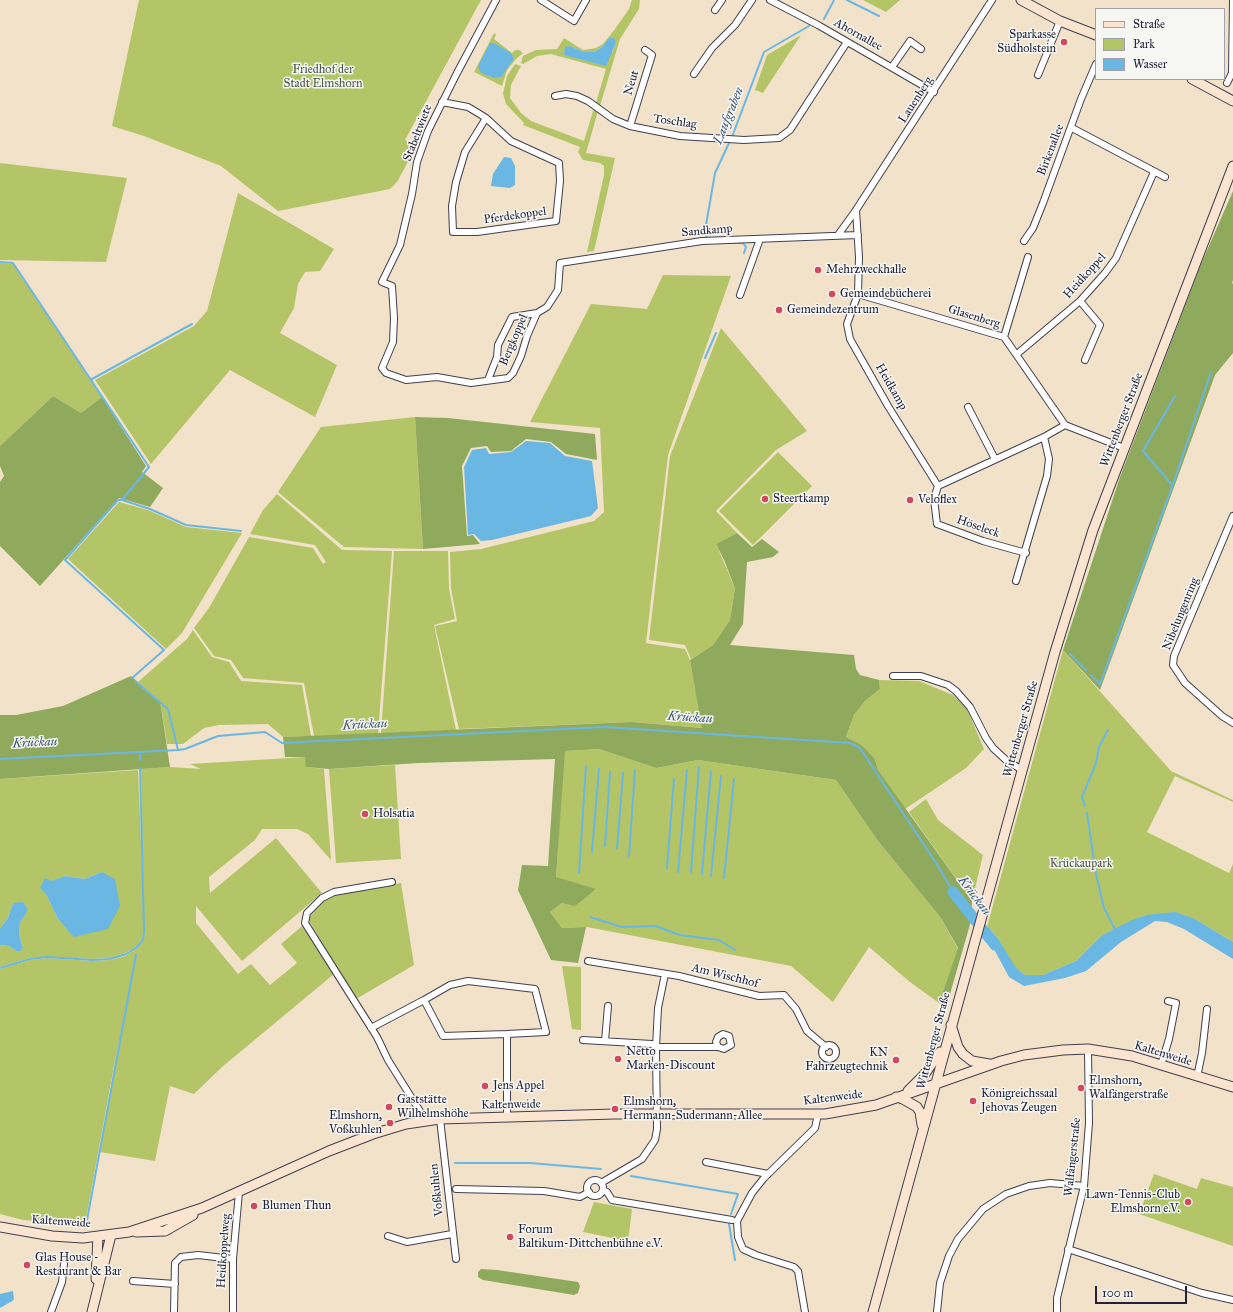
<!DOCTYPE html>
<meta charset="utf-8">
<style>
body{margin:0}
#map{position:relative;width:1233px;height:1312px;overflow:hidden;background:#f1e2c9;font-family:"IM FELL Great Primer",serif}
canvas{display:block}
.legend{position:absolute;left:1095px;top:8px;width:130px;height:72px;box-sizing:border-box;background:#f6f6f2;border:1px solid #a1a1a9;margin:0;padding:5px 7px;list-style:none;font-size:12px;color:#22223b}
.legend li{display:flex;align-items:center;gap:8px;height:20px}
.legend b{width:20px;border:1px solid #a1a1a9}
.scale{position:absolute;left:1095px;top:1286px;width:92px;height:18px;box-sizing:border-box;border:2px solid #22223b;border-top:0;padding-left:5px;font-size:12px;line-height:14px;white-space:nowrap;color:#22223b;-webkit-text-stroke:3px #f6f6f2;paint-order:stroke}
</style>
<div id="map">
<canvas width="1233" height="1312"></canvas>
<ul class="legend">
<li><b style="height:5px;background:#fce5d0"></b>Straße</li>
<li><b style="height:11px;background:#b4c568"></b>Park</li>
<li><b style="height:11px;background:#6bb7e4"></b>Wasser</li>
</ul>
<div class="scale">100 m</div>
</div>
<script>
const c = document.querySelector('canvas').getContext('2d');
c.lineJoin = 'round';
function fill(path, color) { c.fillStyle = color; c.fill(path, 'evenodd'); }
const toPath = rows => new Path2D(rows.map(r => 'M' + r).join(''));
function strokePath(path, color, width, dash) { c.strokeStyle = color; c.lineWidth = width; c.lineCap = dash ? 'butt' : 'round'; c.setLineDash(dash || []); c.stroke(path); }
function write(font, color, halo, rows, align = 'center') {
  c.font = font + ' "IM FELL Great Primer",serif'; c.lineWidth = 3; c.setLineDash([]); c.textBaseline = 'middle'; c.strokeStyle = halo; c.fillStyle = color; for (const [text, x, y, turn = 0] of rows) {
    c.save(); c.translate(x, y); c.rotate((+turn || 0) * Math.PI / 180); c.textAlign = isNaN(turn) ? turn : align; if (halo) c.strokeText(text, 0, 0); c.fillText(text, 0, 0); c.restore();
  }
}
fill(toPath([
 [139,0,481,0,405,140,416,147,397,182,390,189,278,211,221,166,144,136,112,126],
 [632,0,640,0,639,9,620,39,600,106,596,103,606,69,551,54,537,56,523,64,521,63,523,56,536,50,557,49,564,38,583,50,596,48,603,44,615,29,629,9],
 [616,43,612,53,564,55,570,46,584,52,594,52,603,46],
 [863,0,900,0,886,12],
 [494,33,496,35,494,39,512,53,515,50,519,50,523,53,516,59,507,70,502,86,474,72],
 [801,35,763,93,755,90,767,55],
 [515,64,521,66,511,85,510,98,521,113,531,121,584,141,594,108,598,111,586,153,615,158,594,251,587,252,604,175,604,166,600,163,583,160,578,152,580,147,523,125,524,123,506,104,503,94,507,76],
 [0,163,127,178,106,262,0,260],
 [238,193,334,249,320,271,305,272,298,284,294,308,280,333,337,365,315,417,230,370,151,464,95,380,194,326,207,311],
 [0,263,13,264,102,397,81,413,53,396,0,446],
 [663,275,731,276,668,455,646,643,685,649,690,660,703,728,632,722,459,729,435,626,457,621,451,588,450,552,481,549,594,521,604,512,600,428,530,422,591,304,647,309],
 [721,328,807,431,776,450,716,511,737,533,716,544,735,588,730,620,713,645,691,659,685,645,649,640,670,456],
 [415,417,423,549,344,547,278,492,321,427],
 [778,452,812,486,753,545,719,511],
 [277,494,342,550,392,551,378,734,314,736,304,683,243,678,231,660,214,656,194,628,209,608,249,537,313,548,323,564,326,562,315,545,250,534,263,510],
 [119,502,148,510,186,527,242,533,182,633,166,649,68,559],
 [394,551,448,551,449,589,455,619,434,625,456,730,381,733],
 [193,630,212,657,229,662,241,681,302,685,311,736,283,737,268,724,219,725,204,728,183,744,167,744,160,701,138,682,187,639],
 [1063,650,1171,771,1233,800,1233,802,1175,776,1147,832,1229,873,1233,864,1233,942,1195,919,1146,915,1101,936,1076,961,1043,975,1025,975,1015,968,997,937,987,927],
 [879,680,919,681,953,695,967,709,984,749,966,768,905,809,878,770,875,759,862,745,846,737,854,715,865,701,880,689],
 [599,749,656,768,698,760,836,780,878,841,941,918,958,949,939,1003,910,982,869,947,833,1002,791,966,587,927,562,928,550,912,562,903,596,890,556,878,564,751],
 [306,757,307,767,324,769,331,860,308,834,297,829,262,829,255,840,209,877,210,893,276,838,322,893,242,961,196,906,196,923,238,974,251,964,270,985,297,963,281,944,302,926,334,974,222,1067,194,1094,170,1086,155,1161,100,1152,119,1039,85,1224,23,1220,0,1214,0,969,30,960,47,958,92,961,110,960,125,956,136,949,144,940,143,933,142,940,135,948,125,953,110,958,92,959,47,957,30,958,0,967,0,945,9,946,16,951,23,948,19,934,20,923,28,910,13,903,8,918,0,928,0,779,138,770,143,888,141,769,170,767,201,769,190,764],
 [102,872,90,932,74,936,58,919,46,894,52,882,65,876,85,879],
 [395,765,401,859,336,863,329,769],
 [926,799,938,820,983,855,972,901,909,812],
 [401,883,414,965,356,999,308,919,323,901,335,895],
 [562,966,581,967,581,1030,572,1029],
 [1154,1174,1197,1189,1201,1178,1233,1187,1233,1246,1139,1214],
 [594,1202,632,1209,628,1241,583,1232]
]), '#b4c568');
fill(toPath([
 [1233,191,1233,280,1232,283,1233,284,1233,353,1215,375,1100,690,1063,650,1120,477,1201,264],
 [53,396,81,413,102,397,146,466,142,472,163,488,150,507,119,498,40,586,0,546,0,482,4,476,0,466,0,446],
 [415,417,448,418,595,434,597,460,566,454,551,442,526,439,511,451,491,452,487,446,471,448,462,466,467,536,473,535,480,544,423,549],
 [737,533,752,547,762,539,779,552,773,557,747,562,743,624,730,645,854,655,856,669,860,675,879,680,880,689,865,701,854,715,846,737,862,745,875,759,878,770,972,901,971,921,946,1008,939,1003,958,948,941,918,878,841,836,780,698,760,656,768,599,749,565,751,556,877,596,889,575,906,562,903,550,912,562,928,586,927,578,963,551,960,518,890,522,865,548,866,555,759,418,763,329,769,306,767,305,757,285,757,283,737,632,722,702,728,690,660,713,645,730,620,735,588,724,560,716,544],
 [131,676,160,701,170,767,0,779,0,715,16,715,63,706],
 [481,1269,497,1270,578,1282,580,1286,578,1293,574,1295,483,1280,478,1277,478,1272]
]), '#8faa5c');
fill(toPath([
 [609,38,614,38,616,43,606,66,564,55,565,47,570,46,584,52,594,52,603,46],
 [490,43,494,43,511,53,514,59,501,77,494,78,481,73,478,66],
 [504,157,511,158,515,166,515,185,510,188,491,186,493,174],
 [526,441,550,443,565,456,592,461,598,508,591,516,492,540,481,541,474,534,468,535,464,467,472,450,486,448,489,454,511,452],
 [102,872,115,879,120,906,108,929,74,937,58,919,46,894,40,888,45,878,52,881,65,876,85,879],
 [23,902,28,910,20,923,19,934,23,948,20,951,16,951,9,946,0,945,0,928,8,918,13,903],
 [1175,912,1195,919,1233,942,1233,959,1184,929,1167,922,1155,921,1121,942,1086,971,1065,978,1024,986,1009,977,995,951,984,940,987,927,997,937,1016,968,1025,975,1043,975,1076,961,1101,936,1130,921,1146,915],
 [13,1291,14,1300,0,1308,0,1294]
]), '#6bb7e4');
strokePath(toPath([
 [847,0,879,16],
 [824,19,834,0],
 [732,137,764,52,809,26],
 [707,238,705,231,715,173,730,141],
 [708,243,743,243,746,247,744,253],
 [0,262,13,263,149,467,122,500,118,500,65,560,164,650,132,678],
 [705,358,716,333],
 [92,379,192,324],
 [1172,485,1143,451,1175,396],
 [122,500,150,509,186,525,241,531],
 [1070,654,1086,670],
 [1091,675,1100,684,1173,484,1211,372],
 [136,682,168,709,178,750],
 [140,752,140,760],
 [0,759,178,750,185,749,218,736,265,732,282,743,604,727,850,743,860,748,938,866,953,892],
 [1085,806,1082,797,1096,763,1099,747,1108,730],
 [1087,813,1096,874,1104,908,1116,931],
 [605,846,610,772],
 [617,849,623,773],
 [592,852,599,769],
 [629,856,635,770],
 [667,868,674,779],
 [678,872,687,770],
 [691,872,699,767],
 [579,873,586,766],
 [702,874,711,771],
 [711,876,721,776],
 [724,878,734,779],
 [590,917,622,927,655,926,680,935,719,940,735,950],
 [0,968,30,959,47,957,92,960,110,959,126,954,136,948,143,940,144,931,140,768],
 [455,1163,530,1163,601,1169],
 [631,1176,738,1194,731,1214],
 [87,1220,136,955],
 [729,1224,735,1260]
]), '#6bb7e4', 2);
strokePath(toPath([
 [953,892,995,945]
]), '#6bb7e4', 11);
const street = toPath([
 [496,0,457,73,428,131,417,162,412,194,400,245,382,282,392,286,394,318,393,342,382,368,386,373,406,380,437,377,471,383,508,378,513,373,521,356,527,336,537,313,547,307,558,290,560,263,702,241,858,235],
 [541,0,574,21,586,0],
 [770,0,818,25,934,92],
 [715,10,722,0],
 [892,67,910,41,921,49],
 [694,74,712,48,735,25,752,0],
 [1038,75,1060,21],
 [1227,83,1232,73,1233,0],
 [555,96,566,94,577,96,588,101,613,119,630,126,680,136,744,140,779,138,790,130,847,42],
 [442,102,468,107,478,113,486,118,511,141,559,163,560,181,556,221,477,232,453,232,452,206,456,182,465,152,486,118],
 [630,126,652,55,645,50],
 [1072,128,1165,177],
 [856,210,859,257,858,294,847,324,850,339,888,406,938,486],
 [838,235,856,210,992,0],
 [1024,241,1033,228,1043,203,1081,99,1096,64],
 [858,294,1004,337,1065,425,1124,448],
 [740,295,760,239],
 [1080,301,1100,325,1085,360],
 [1004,337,1028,257],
 [1017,354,1080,301,1105,273,1116,258,1154,172],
 [488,380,497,357,498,345,512,317,537,313],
 [968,407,995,459],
 [938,486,1044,437,1065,425],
 [938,486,934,499,937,524,983,541,1026,553],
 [1233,516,1174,656,1173,665,1185,683,1222,716,1233,723],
 [1016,581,1047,476,1049,459,1044,437],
 [893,676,921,676,948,685,956,691,970,707,986,738,993,748,1006,760,1022,770],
 [392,882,334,892,322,898,307,913,305,923,377,1037,388,1060,423,1116,423,1121],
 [588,961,679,976,759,996,784,995,796,1009,807,1031,826,1047],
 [424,1000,450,985,468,981,535,989,546,1032,507,1034],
 [371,1028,424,1000,443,1036,507,1034,507,1117],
 [583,1040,652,1044,656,1047,658,1008,665,974],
 [605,1041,608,1006],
 '822 1052a7 7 0 1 1 14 0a7 7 0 1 1-14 0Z',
 [1161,1065,1169,1039,1176,1003,1168,1001],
 [1197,1077,1202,1053,1207,1009],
 [440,1119,456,1259],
 [706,1162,768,1174],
 '587 1188a8 8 0 1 1 16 0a8 8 0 1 1-16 0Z',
 [601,1183,642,1159,655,1140,657,1129,656,1047,718,1047,724,1049,731,1045,729,1036,723,1034,718,1037,716,1042,718,1047],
 [456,1189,544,1191,580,1197,589,1192],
 [603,1190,607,1192,612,1200,732,1220],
 [388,1236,407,1242,452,1234],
 [1068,1249,1202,1293,1233,1300],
 [133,1281,175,1284],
 [51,1312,62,1282,64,1264],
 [174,1312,175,1263,181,1257,198,1255,233,1259],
 [233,1312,233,1259,239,1192],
 [805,1312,798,1271,794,1267,756,1255,743,1249,738,1237,737,1221,752,1193,764,1178,815,1128,818,1114],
 [937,1312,940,1283,949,1256,958,1239,983,1209,1006,1194,1029,1186,1050,1183,1084,1186],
 [1057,1312,1057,1298,1084,1186,1089,1123,1088,1049]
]);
const secondary = toPath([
 [1021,0,1060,21,1096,35],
 [1192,79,1233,101],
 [951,1025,958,1047,963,1054,972,1061,989,1064],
 [908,1091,924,1075,940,1052],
 [896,1097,903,1099,917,1107,920,1112,922,1125],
 [0,1227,52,1236,83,1238,129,1232,202,1208,329,1151,373,1134,406,1124,440,1119,615,1114,825,1114,876,1105,1001,1061,1024,1055,1063,1050,1088,1049,1132,1056,1233,1087],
 [136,1232,165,1231,193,1215],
 [96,1279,98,1236],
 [92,1312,111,1235],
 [873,1312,1020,778,1055,652,1093,530,1233,166]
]);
strokePath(street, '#413f50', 8);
strokePath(secondary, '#413f50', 11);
strokePath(street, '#fff', 6);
strokePath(secondary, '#fce5d0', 9);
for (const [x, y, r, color] of [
 [1064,42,4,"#d1495b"],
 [818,270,4,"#d1495b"],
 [832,294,4,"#d1495b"],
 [779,310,4,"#d1495b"],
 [765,499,4,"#d1495b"],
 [910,500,4,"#d1495b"],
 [365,814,4,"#d1495b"],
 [618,1059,4,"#d1495b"],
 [896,1060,4,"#d1495b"],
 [485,1086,4,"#d1495b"],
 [1081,1088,4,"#d1495b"],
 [973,1101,4,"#d1495b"],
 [389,1107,4,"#d1495b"],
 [615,1109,4,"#d1495b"],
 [390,1123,4,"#d1495b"],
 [1188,1202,4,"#d1495b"],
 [254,1206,4,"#d1495b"],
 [510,1237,4,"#d1495b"],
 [27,1265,4,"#d1495b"]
]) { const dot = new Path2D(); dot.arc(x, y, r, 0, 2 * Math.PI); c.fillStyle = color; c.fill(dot); strokePath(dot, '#f6f6f2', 1.5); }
write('12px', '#22223b', '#f6f6f2', [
 ["Ahornallee",858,35,29],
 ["Neut",632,83,-73],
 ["Lauenberg",916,100,-57],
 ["Toschlag",675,122,8],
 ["Stabeltwiete",418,133,-69],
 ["Birkenallee",1051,150,-69],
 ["Pferdekoppel",515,216,-8],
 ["Sandkamp",707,231,-5],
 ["Heidkoppel",1085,276,-48],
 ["Glasenberg",974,317,17],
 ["Bergkoppel",514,340,-67],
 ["Heidkamp",891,387,60],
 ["Wittenberger Straße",1122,420,-69],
 ["Höseleck",978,527,19],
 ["Nibelungenring",1181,614,-68],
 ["Wittenberger Straße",1021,729,-74],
 ["Am Wischhof",725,976,14],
 ["Wittenberger Straße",934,1041,-75],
 ["Kaltenweide",1163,1054,17],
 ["Kaltenweide",833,1098,-7],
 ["Kaltenweide",511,1105,-1],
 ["Walfängerstraße",1073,1157,-84],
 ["Voßkuhlen",437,1190,-96],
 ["Kaltenweide",61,1222,4],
 ["Heidkoppelweg",224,1251,-86]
]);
write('12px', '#22223b', '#f6f6f2', [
 ["Sparkasse",1056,35,"right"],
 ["Südholstein",1056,49,"right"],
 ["Mehrzweckhalle",826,270],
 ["Gemeindebücherei",840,294],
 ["Gemeindezentrum",787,310],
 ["Steertkamp",773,499],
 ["Veloflex",918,500],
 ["Holsatia",373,814],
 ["Netto",626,1052],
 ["Marken-Discount",626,1066],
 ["KN",888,1053,"right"],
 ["Fahrzeugtechnik",888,1067,"right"],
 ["Elmshorn,",1089,1081],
 ["Walfängerstraße",1089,1095],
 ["Jens Appel",493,1086],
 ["Königreichssaal",981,1094],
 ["Jehovas Zeugen",981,1108],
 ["Gaststätte",397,1100],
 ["Wilhelmshöhe",397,1114],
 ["Elmshorn,",623,1102],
 ["Hermann-Sudermann-Allee",623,1116],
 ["Elmshorn,",382,1116,"right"],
 ["Voßkuhlen",382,1130,"right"],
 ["Lawn-Tennis-Club",1180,1195,"right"],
 ["Elmshorn e.V.",1180,1209,"right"],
 ["Blumen Thun",262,1206],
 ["Forum",518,1230],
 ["Baltikum-Dittchenbühne e.V.",518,1244],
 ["Glas House -",35,1258],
 ["Restaurant & Bar",35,1272]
], 'left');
write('12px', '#4e5348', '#f6f6f2', [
 ["Friedhof der",323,70],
 ["Stadt Elmshorn",323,84],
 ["Krückaupark",1081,864]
]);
write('italic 13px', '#3c5676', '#f6f6f2', [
 ["Laufgraben",729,116,-68],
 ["Krückau",690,718,4],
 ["Krückau",365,725,-3],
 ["Krückau",35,743,-3],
 ["Krückau",974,896,53]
]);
</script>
